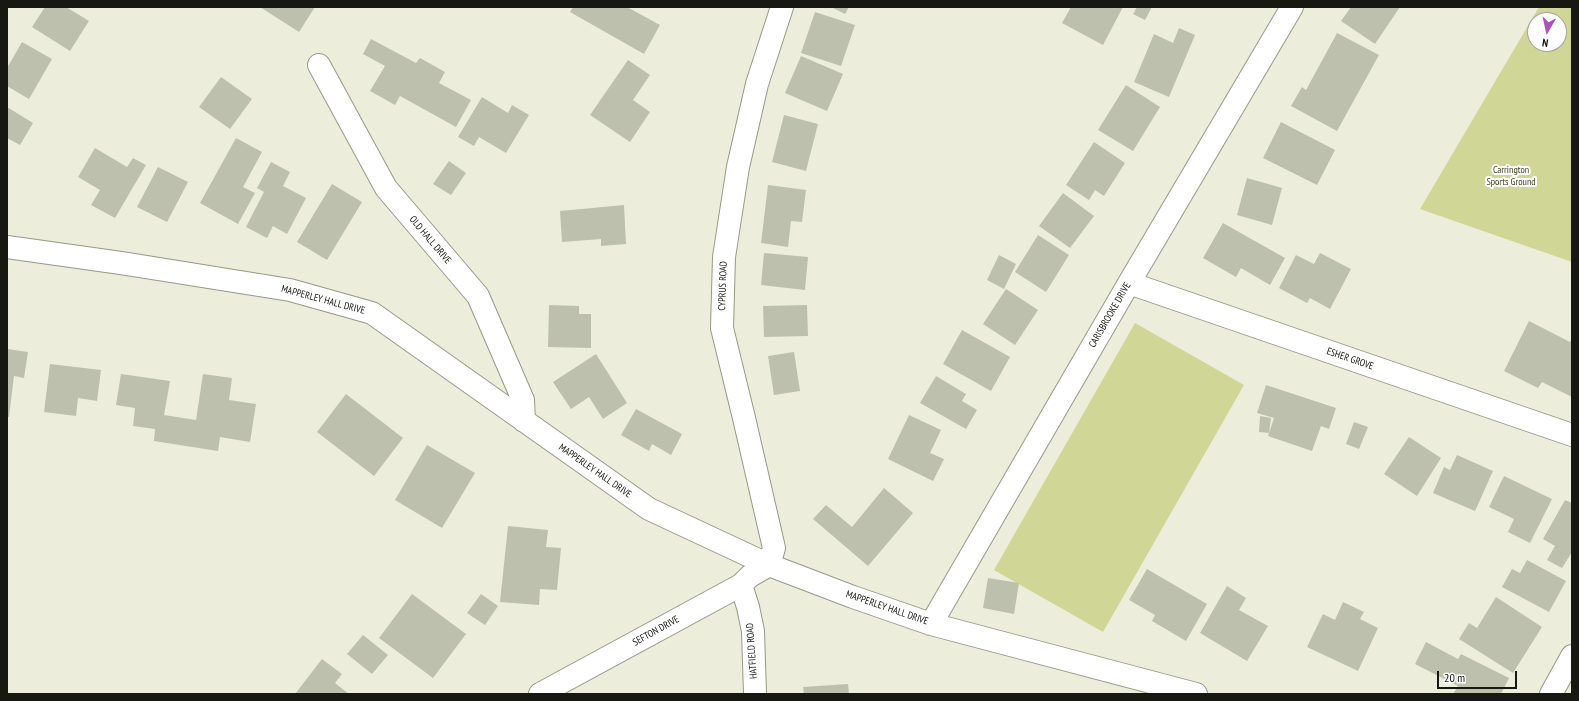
<!DOCTYPE html>
<style>
body{margin:0}
#map{position:relative;width:1579px;height:701px;overflow:hidden;background:#eceedb;font-family:"PT Sans Narrow",sans-serif}
canvas{display:block}
.frame{position:absolute;inset:0;border:8px solid #171812;pointer-events:none}
.north{position:absolute;left:1527px;top:12px;width:40px;height:40px;box-sizing:border-box;background:#fff;border:1px solid #a2a3a0;border-radius:50%;rotate:189deg;font-size:11px;font-weight:700;line-height:16px;text-align:center;color:#171812}
.north::after{content:'';display:block;margin:auto;width:14px;height:18px;background:#ad50ba;clip-path:polygon(50% 0,100% 100%,50% 72%,0 100%)}
.scale{position:absolute;left:1437px;top:671px;width:80px;height:18px;box-sizing:border-box;border:2px solid #171812;border-top:0;padding-left:5px;font-size:12px;line-height:14px;white-space:nowrap;color:#171812;-webkit-text-stroke:3px #fff;paint-order:stroke}
</style>
<div id="map">
<canvas width="1579" height="701"></canvas>
<div class="frame"></div>
<div class="north">N</div>
<div class="scale">20 m</div>
</div>
<script>
const c = document.querySelector('canvas').getContext('2d');
c.lineJoin = 'round';
function fill(path, color) { c.fillStyle = color; c.fill(path, 'evenodd'); }
const toPath = rows => new Path2D(rows.map(r => 'M' + r).join(''));
function strokePath(path, color, width, dash) { c.strokeStyle = color; c.lineWidth = width; c.lineCap = dash ? 'butt' : 'round'; c.setLineDash(dash || []); c.stroke(path); }
function write(font, color, halo, rows, align = 'center') {
  c.font = font + ' "PT Sans Narrow",sans-serif'; c.lineWidth = 4; c.setLineDash([]); c.textBaseline = 'middle'; c.strokeStyle = halo; c.fillStyle = color; for (const [text, x, y, turn = 0] of rows) {
    c.save(); c.translate(x, y); c.rotate((+turn || 0) * Math.PI / 180); c.textAlign = isNaN(turn) ? turn : align; if (halo) c.strokeText(text, 0, 0); c.fillText(text, 0, 0); c.restore();
  }
}
fill(toPath([
 [1539,7,1572,7,1572,262,1420,209],
 [1535,20,1559,20,1559,44,1535,44],
 [1135,323,1244,385,1103,632,994,570]
]), '#d0d696');
fill(toPath([
 [45,7,66,7,89,21,70,51,32,27],
 [260,7,315,7,299,32],
 [573,7,627,7,660,25,644,54,570,12],
 [831,7,849,7,845,14],
 [1071,7,1123,7,1103,45,1062,23],
 [1137,7,1152,7,1145,20,1133,14],
 [1351,7,1400,7,1375,44,1341,21],
 [815,12,855,25,841,66,801,53],
 [1179,28,1195,35,1169,97,1134,82,1154,34,1173,43],
 [1337,33,1379,55,1337,131,1291,106,1302,87,1306,90],
 [371,39,416,63,420,58,445,72,439,83,471,100,456,127,400,96,395,105,370,91,385,66,363,54],
 [22,42,52,59,29,99,7,86,7,68],
 [801,56,843,74,827,111,785,93],
 [628,60,650,75,633,100,650,112,630,142,590,115],
 [221,77,252,99,230,129,199,107],
 [1126,85,1160,107,1133,151,1098,130],
 [482,97,508,113,512,105,529,115,506,153,479,137,474,146,458,137],
 [7,107,33,123,20,145,7,138],
 [784,115,818,124,806,171,772,162],
 [1281,122,1335,150,1317,185,1263,158],
 [236,138,262,152,243,187,255,193,238,224,200,203],
 [1094,142,1125,163,1104,196,1095,190,1089,200,1066,185],
 [95,148,127,167,133,158,146,165,115,218,91,205,100,190,78,177],
 [449,161,466,173,451,195,433,184],
 [271,162,290,172,283,186,306,198,287,234,273,226,267,238,246,227,264,192,257,188],
 [158,167,188,182,167,222,137,207],
 [1247,178,1282,188,1272,225,1237,215],
 [332,184,362,202,327,260,297,242],
 [768,185,806,190,802,222,791,221,788,247,761,243],
 [1063,193,1094,216,1070,248,1039,226],
 [624,205,626,244,601,246,601,239,562,242,560,211],
 [1223,223,1285,258,1270,285,1241,268,1236,277,1203,258],
 [1038,235,1069,255,1046,292,1015,272],
 [764,253,808,257,805,290,761,285],
 [1320,253,1351,269,1330,309,1310,298,1307,303,1279,288,1296,255,1314,264],
 [999,255,1016,264,1004,289,987,280],
 [1006,289,1038,310,1015,345,983,324],
 [549,305,579,306,579,314,591,314,591,348,548,347],
 [807,305,808,336,764,337,763,306],
 [1529,321,1570,342,1572,338,1572,397,1542,382,1538,388,1504,371],
 [962,330,1010,357,991,391,943,364],
 [7,349,28,352,24,378,14,376,9,417,7,417],
 [794,352,800,391,774,395,768,356],
 [596,354,627,403,603,419,589,397,571,409,553,382],
 [50,364,101,370,97,401,78,398,76,416,44,412],
 [121,374,170,381,164,415,196,420,203,374,232,378,229,400,256,404,250,442,220,437,218,451,154,441,155,429,133,426,135,408,116,405],
 [936,376,966,394,962,401,977,410,966,429,920,403],
 [1266,385,1336,408,1329,429,1321,426,1312,451,1268,436,1274,418,1257,413],
 [346,394,403,438,374,476,317,432],
 [636,409,682,434,671,455,652,444,649,451,621,435],
 [909,415,941,430,930,453,944,459,933,481,888,459],
 [1260,416,1271,418,1269,433,1259,432],
 [1354,422,1368,427,1359,449,1346,444],
 [1409,437,1441,458,1417,496,1384,474],
 [427,445,475,473,442,528,395,500],
 [1457,455,1493,471,1475,511,1433,493,1444,467,1450,470],
 [1504,476,1552,499,1530,543,1508,532,1514,519,1489,507],
 [884,488,913,513,868,566,813,519,826,505,852,527],
 [1565,500,1572,503,1572,552,1562,568,1547,560,1555,546,1543,539],
 [508,526,548,530,546,547,561,548,557,590,540,589,539,605,500,602],
 [1527,560,1566,581,1549,612,1502,587,1512,569,1520,573],
 [1147,569,1207,604,1186,641,1152,621,1155,615,1129,600],
 [988,578,1019,583,1014,614,983,608],
 [1227,586,1246,598,1239,610,1268,626,1247,661,1200,633],
 [412,594,466,634,433,678,379,638],
 [481,594,498,606,485,625,467,613],
 [1496,597,1542,627,1513,673,1459,639,1469,623,1477,628],
 [1343,602,1364,612,1360,619,1378,628,1358,671,1307,647,1323,614,1335,620],
 [363,635,388,655,372,674,347,654],
 [1426,642,1458,659,1461,654,1509,678,1501,694,1453,694,1458,686,1415,664],
 [322,659,342,674,335,683,349,694,295,694],
 [848,684,849,694,804,694,803,687]
]), '#bdc0ad');
const street = toPath([
 [319,65,386,188,478,296,523,400,524,421],
 [7,247,121,263,290,290,372,313,649,509,769,565,853,597,931,624,1196,694],
 [1129,283,1572,435],
 [741,585,748,607,753,631,755,694],
 [931,624,1129,283,1292,7],
 [540,694,741,585,750,576,769,565,774,548,744,418,722,328,724,257,738,167,757,84,782,7],
 [1551,694,1572,656]
]);
strokePath(street, '#979988', 24);
strokePath(street, '#fff', 22);
write('10px', '#3c3f18', '#fff', [
 ["Carrington",1511,170],
 ["Sports Ground",1511,182]
]);
write('10px', '#171812', '#fff', [
 ["OLD HALL DRIVE",430,240,50],
 ["CYPRUS ROAD",723,286,-88],
 ["MAPPERLEY HALL DRIVE",323,300,15],
 ["CARISBROOKE DRIVE",1110,315,-60],
 ["ESHER GROVE",1350,359,19],
 ["MAPPERLEY HALL DRIVE",595,471,35],
 ["MAPPERLEY HALL DRIVE",887,608,19],
 ["SEFTON DRIVE",656,631,-29],
 ["HATFIELD ROAD",752,651,-94]
]);
</script>
